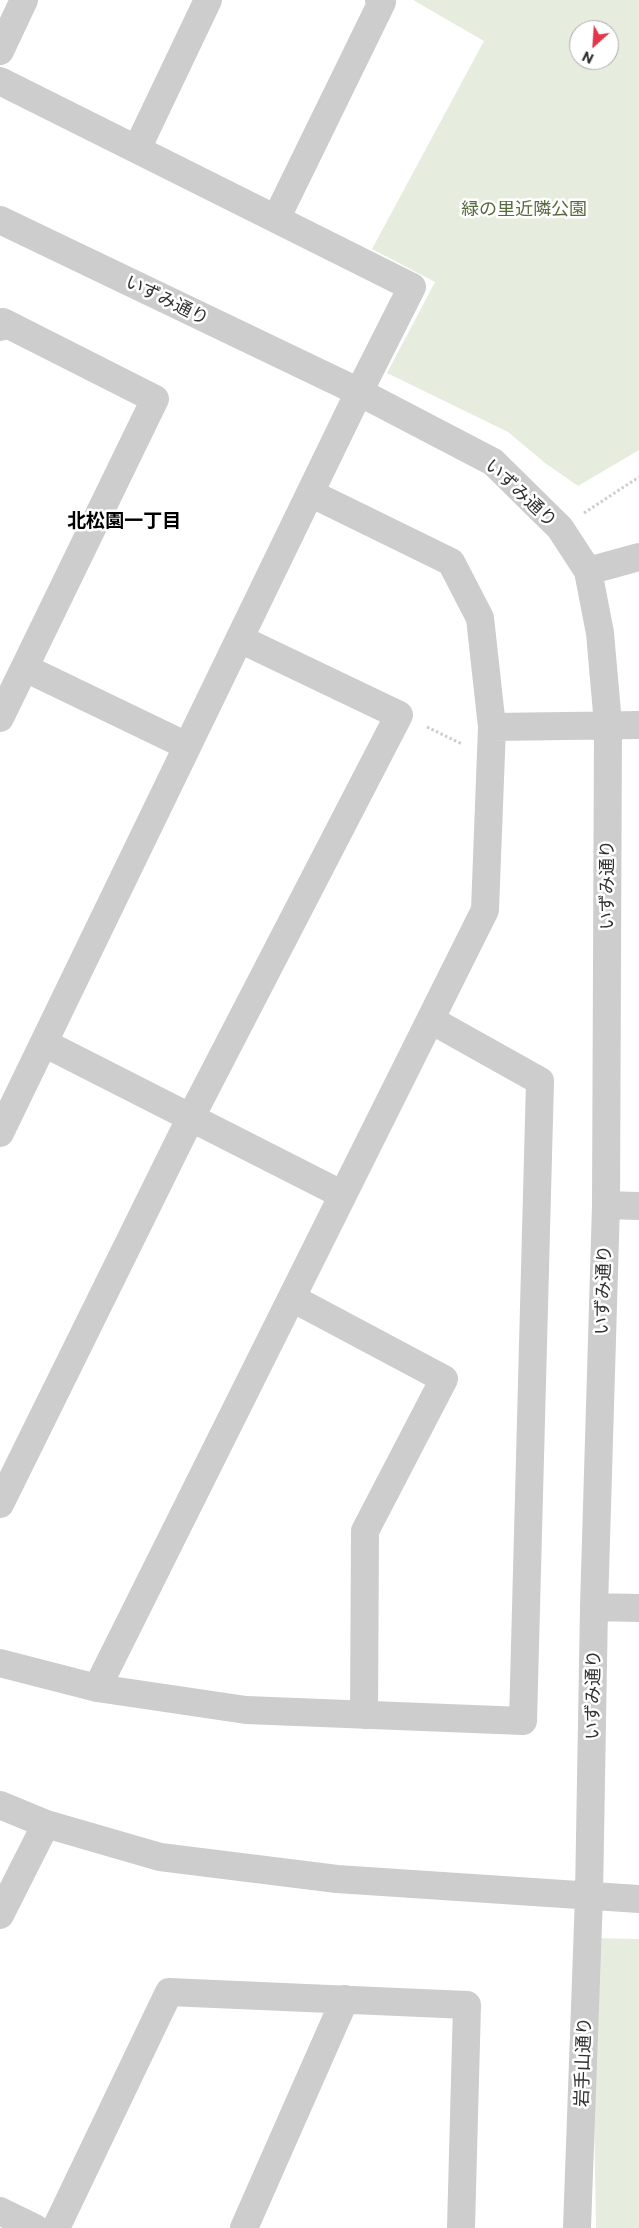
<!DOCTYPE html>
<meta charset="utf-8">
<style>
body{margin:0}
#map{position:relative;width:639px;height:2228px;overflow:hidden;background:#fff;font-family:Commissioner,sans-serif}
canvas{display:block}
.north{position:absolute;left:569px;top:20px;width:50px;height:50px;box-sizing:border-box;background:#fff;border:1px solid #acacac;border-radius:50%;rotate:206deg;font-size:14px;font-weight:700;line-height:20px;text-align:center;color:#303030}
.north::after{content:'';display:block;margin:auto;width:18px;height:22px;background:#e2374b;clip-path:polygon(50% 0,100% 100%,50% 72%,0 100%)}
</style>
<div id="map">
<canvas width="639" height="2228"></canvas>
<div class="north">N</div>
</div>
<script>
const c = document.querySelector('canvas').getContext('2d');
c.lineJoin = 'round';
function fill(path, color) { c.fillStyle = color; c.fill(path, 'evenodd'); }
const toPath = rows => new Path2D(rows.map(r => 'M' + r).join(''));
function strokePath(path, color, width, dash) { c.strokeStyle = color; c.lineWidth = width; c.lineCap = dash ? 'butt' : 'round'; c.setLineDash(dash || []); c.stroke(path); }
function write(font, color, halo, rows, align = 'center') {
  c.font = font + ' Commissioner,"Noto Sans JP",sans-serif'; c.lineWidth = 5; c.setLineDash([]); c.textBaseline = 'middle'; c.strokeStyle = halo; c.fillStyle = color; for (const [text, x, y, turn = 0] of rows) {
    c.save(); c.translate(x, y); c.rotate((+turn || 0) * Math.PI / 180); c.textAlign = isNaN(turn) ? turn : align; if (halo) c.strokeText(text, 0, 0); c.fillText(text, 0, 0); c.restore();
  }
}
fill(toPath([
 [413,0,639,0,639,450,578,486,545,463,508,432,387,373,435,282,372,249,484,41],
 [579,30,609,30,609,60,579,60],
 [591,1938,639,1939,639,2228,596,2228]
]), '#e6ecde');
strokePath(toPath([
 [584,513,639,477],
 [427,727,462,744]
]), '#cdcdcd', 3, [2.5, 2.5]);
strokePath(toPath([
 [0,51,24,0],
 [0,81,412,287,359,392,0,1133],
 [137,149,208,0],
 [276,219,382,2,379,0],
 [0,220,359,392,493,462,560,528,588,571,600,633,608,724,606,1205,594,1607,589,1896,577,2228],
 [0,327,3,322,155,399,0,718],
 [588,571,639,557],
 [25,668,187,746],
 [492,727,639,725],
 [44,1043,343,1195],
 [606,1205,639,1206],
 [292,1298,444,1379,365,1531,364,1715],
 [0,1504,191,1117,399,715,240,639],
 [594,1607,639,1608],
 [0,1663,97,1688,246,1710,523,1721,540,1081,431,1020],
 [97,1688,485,910,492,727,480,618,451,562,310,493],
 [0,1805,46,1824,160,1857,337,1879,639,1899],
 [0,1915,46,1824],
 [0,2211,35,2228],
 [56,2228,169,1992,467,2005,461,2228],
 [244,2228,345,1999]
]), '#cdcdcd', 28);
write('18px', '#556b3e', '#fff', [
 ["緑の里近隣公園",524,209]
]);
write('18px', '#303030', '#fff', [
 ["いずみ通り",167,300,26],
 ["いずみ通り",521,493,43],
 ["いずみ通り",607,885,-90],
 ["いずみ通り",603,1290,-88],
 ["いずみ通り",593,1695,-89],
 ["岩手山通り",583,2062,-88]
]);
write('bold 19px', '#000', '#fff', [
 ["北松園一丁目",124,521]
]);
</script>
